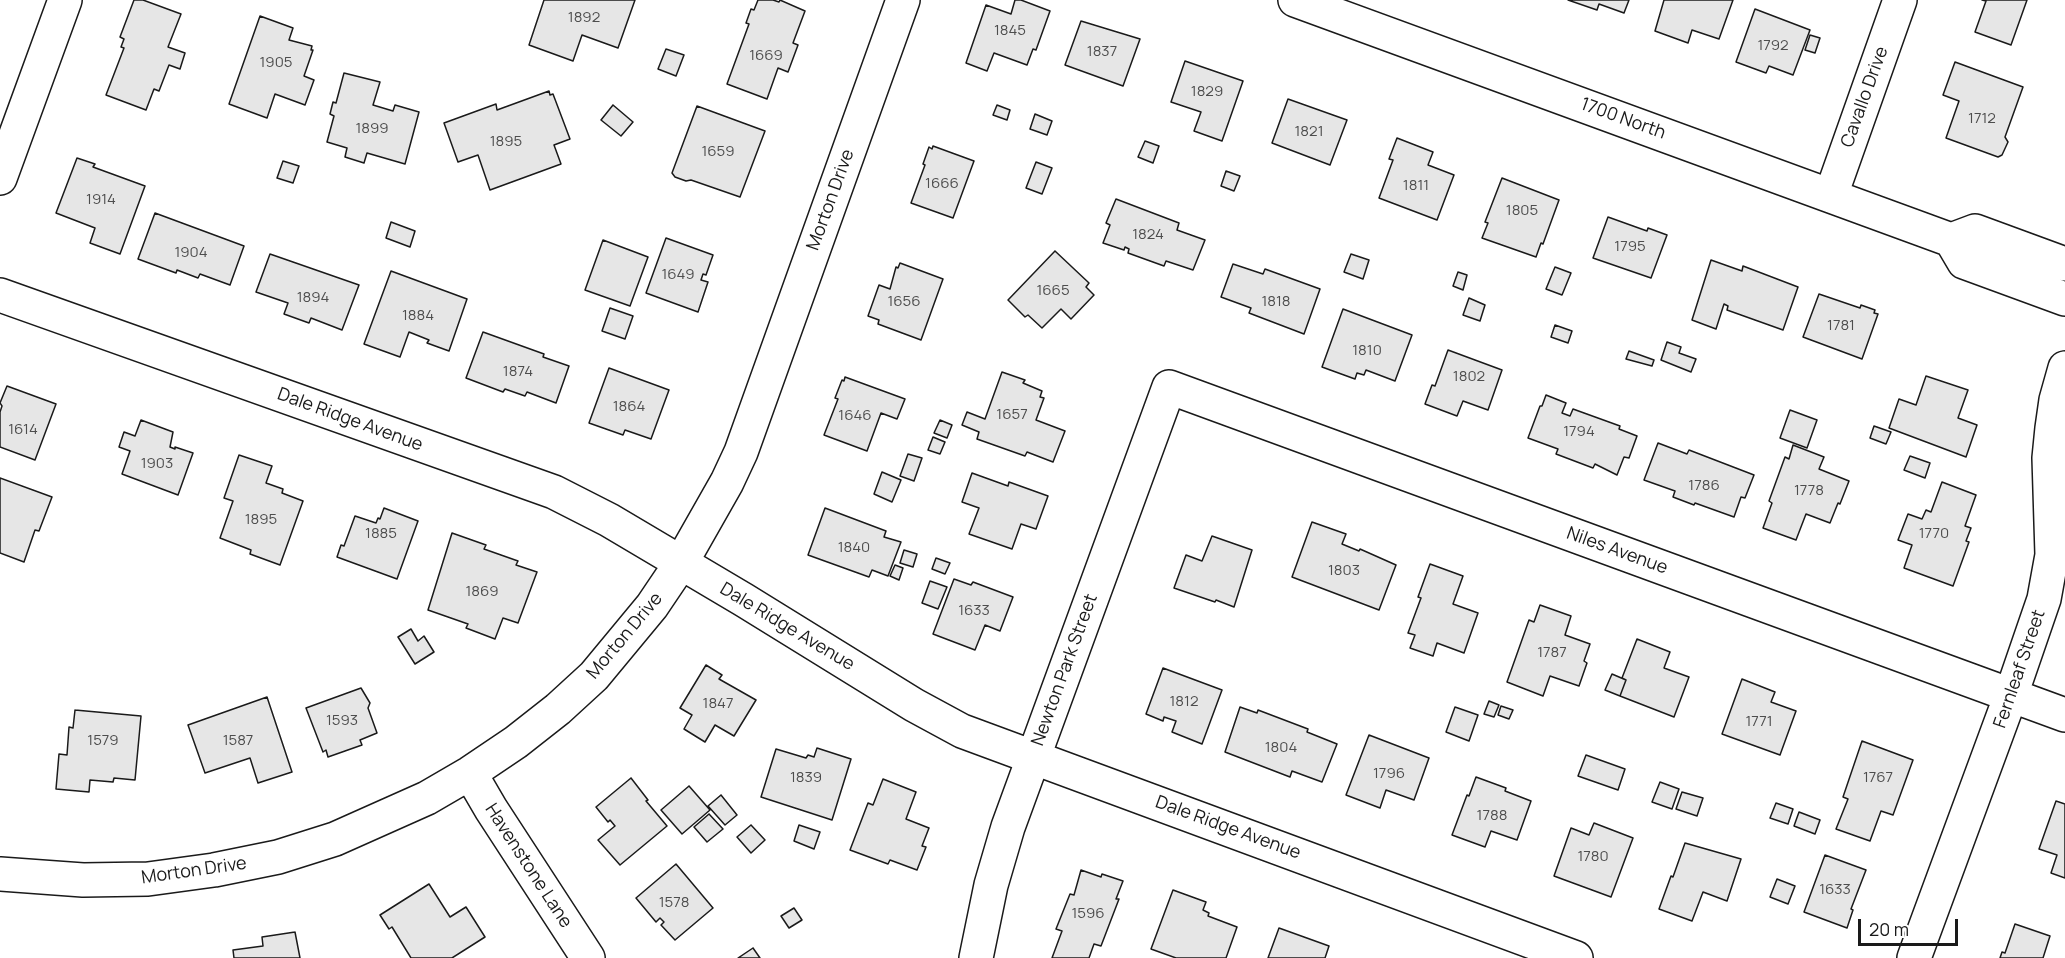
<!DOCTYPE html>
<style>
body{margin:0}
#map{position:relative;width:2065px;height:958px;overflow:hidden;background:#fff;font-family:Manrope,sans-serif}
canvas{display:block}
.scale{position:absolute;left:1858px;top:919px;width:100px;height:27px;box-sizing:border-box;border:3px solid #1a1a1a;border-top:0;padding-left:8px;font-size:18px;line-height:21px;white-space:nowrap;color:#1a1a1a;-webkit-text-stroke:4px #fff;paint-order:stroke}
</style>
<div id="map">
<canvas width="2065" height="958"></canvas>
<div class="scale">20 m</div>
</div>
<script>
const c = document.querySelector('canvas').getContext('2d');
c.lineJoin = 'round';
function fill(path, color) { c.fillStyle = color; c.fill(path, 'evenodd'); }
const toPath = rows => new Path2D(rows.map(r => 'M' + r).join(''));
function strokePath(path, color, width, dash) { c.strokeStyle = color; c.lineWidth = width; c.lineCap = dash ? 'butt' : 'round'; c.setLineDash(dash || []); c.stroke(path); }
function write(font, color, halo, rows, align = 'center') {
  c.font = font + ' Manrope,sans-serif'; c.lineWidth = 4.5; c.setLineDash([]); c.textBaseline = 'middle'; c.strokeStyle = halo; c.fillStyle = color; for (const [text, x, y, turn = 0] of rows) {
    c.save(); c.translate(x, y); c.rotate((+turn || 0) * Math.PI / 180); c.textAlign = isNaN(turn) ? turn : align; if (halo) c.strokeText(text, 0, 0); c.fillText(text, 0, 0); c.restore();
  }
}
const building = toPath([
 [134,0,143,0,181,14,168,47,185,53,180,69,169,65,159,91,154,89,146,110,106,95,124,48,121,47,124,39,120,37,134,0],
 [544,0,635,0,618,48,582,35,573,61,529,45,544,0],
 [758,0,773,0,779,2,780,0,805,11,793,43,798,45,788,72,778,68,767,99,727,84,749,24,746,23,751,9,754,10,758,0],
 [1015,0,1021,0,1050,11,1036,50,1033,49,1027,65,994,53,987,71,966,63,986,5,1011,14,1015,0],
 [1568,0,1629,0,1624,13,1599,4,1597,10,1568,0],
 [1664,0,1733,0,1719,39,1692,30,1688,43,1655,31,1664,0],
 [1982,0,2027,0,2011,45,1975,32,1986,1,1982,0],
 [1755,9,1810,30,1793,75,1769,66,1766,73,1736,62,1755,9],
 [260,16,293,28,289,40,312,46,311,50,313,50,304,76,314,80,305,105,275,94,267,118,229,104,260,16],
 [1081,21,1140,39,1123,86,1065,65,1081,21],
 [1810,35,1820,38,1815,53,1805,50,1810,35],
 [666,49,684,55,676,76,658,69,666,49],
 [1185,61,1243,81,1222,141,1194,131,1201,112,1171,102,1185,61],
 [1955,62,2023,87,2005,137,2008,142,2002,155,1998,157,1946,138,1959,101,1943,95,1955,62],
 [344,73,380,82,373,105,393,111,395,105,419,112,405,164,367,153,364,163,345,157,347,148,327,142,334,116,330,114,333,102,336,103,344,73],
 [549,91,550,95,553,94,570,139,554,145,561,164,490,190,478,155,458,162,444,123,496,104,497,110,549,91],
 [1288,99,1347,120,1330,165,1272,143,1288,99],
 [613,105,633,122,621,136,601,120,613,105],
 [997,105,1010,110,1007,120,993,115,997,105],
 [697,106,765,131,740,197,691,180,686,181,675,177,672,173,697,106],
 [1035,114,1052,121,1047,135,1030,129,1035,114],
 [1397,138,1433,152,1428,165,1454,175,1437,220,1379,198,1393,160,1389,159,1397,138],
 [1145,141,1159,146,1153,163,1138,157,1145,141],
 [933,146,974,161,953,218,911,203,925,165,923,164,929,147,932,149,933,146],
 [77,158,95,164,93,167,145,186,120,254,90,243,95,228,56,213,77,158],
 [283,161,299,166,293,183,277,178,283,161],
 [1036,162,1052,168,1042,194,1026,188,1036,162],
 [1226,171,1240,176,1234,191,1221,186,1226,171],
 [1502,178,1559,200,1543,244,1541,243,1536,257,1482,238,1488,223,1485,222,1502,178],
 [1116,199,1179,223,1177,230,1205,240,1193,270,1166,261,1164,266,1128,253,1129,249,1125,247,1124,250,1103,243,1110,225,1106,223,1116,199],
 [155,213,244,246,230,285,200,274,198,278,177,270,176,273,138,259,155,213],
 [1608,217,1647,231,1648,228,1667,235,1651,278,1593,258,1608,217],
 [391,222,415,231,410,247,386,238,391,222],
 [666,238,713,255,706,275,703,274,701,280,708,282,698,312,646,293,666,238],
 [603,240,648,257,630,306,585,290,603,240],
 [1055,251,1089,283,1086,287,1094,295,1071,319,1061,309,1042,328,1028,315,1025,317,1008,300,1055,251],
 [270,254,359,285,342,330,311,318,309,323,284,314,288,303,256,292,270,254],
 [1351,254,1369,260,1363,279,1344,272,1351,254],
 [1711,260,1742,271,1743,266,1798,287,1783,330,1727,310,1728,306,1724,304,1716,329,1692,320,1711,260],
 [900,263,943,279,921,340,878,324,879,320,868,316,879,285,890,289,896,267,898,268,900,263],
 [1233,264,1263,274,1265,269,1320,289,1304,334,1249,313,1251,308,1221,297,1233,264],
 [1555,267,1571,273,1562,295,1546,289,1555,267],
 [391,271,467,299,449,351,427,343,429,340,409,332,400,357,364,344,391,271],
 [1458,272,1467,275,1463,290,1453,286,1458,272],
 [1819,294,1860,308,1861,305,1875,310,1874,313,1878,314,1862,359,1803,337,1819,294],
 [1469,298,1485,305,1480,321,1463,315,1469,298],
 [610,308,633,316,625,339,602,331,610,308],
 [1343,309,1412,335,1395,381,1366,370,1364,375,1357,373,1355,379,1322,367,1343,309],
 [1555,325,1572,331,1568,343,1551,337,1555,325],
 [483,332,544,354,543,357,569,366,556,403,527,392,525,396,505,389,503,392,466,378,483,332],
 [1667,342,1681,347,1679,353,1696,359,1691,372,1661,360,1667,342],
 [1448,350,1502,370,1488,410,1463,401,1457,416,1425,404,1432,385,1435,386,1448,350],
 [1629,351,1654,360,1652,366,1626,359,1629,351],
 [609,368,669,390,651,439,625,430,623,435,589,423,609,368],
 [1002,372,1025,380,1023,383,1042,391,1040,397,1044,398,1036,420,1065,431,1053,462,1027,452,1025,456,977,439,979,432,962,425,967,412,985,419,1002,372],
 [1926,376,1968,390,1958,418,1977,425,1966,457,1889,428,1899,399,1916,405,1926,376],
 [845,377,905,399,897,419,881,413,867,451,824,435,838,399,835,398,842,380,844,381,845,377],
 [7,386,56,404,35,460,0,447,0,412,2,406,0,403,7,386],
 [1546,395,1566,403,1562,413,1570,416,1573,409,1620,426,1619,429,1637,436,1629,458,1624,457,1617,475,1595,464,1593,468,1556,454,1558,449,1528,438,1540,406,1542,406,1546,395],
 [1790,410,1817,420,1807,448,1780,438,1790,410],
 [141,420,173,432,170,447,175,449,175,447,193,453,178,495,122,474,130,451,119,447,124,432,135,436,141,420],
 [940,420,952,425,947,438,934,433,940,420],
 [1874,426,1891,432,1886,444,1870,438,1874,426],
 [933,437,945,442,940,454,928,450,933,437],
 [1658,443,1687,454,1689,450,1754,475,1745,498,1741,497,1734,517,1695,503,1694,505,1673,497,1675,491,1644,480,1658,443],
 [1793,445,1824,457,1819,469,1849,481,1840,504,1838,503,1830,523,1806,514,1796,540,1763,528,1772,503,1769,501,1785,457,1789,459,1793,445],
 [908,454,922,458,914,481,900,476,908,454],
 [239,455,272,466,266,483,283,489,282,493,303,501,280,565,250,554,251,550,220,538,233,501,224,498,239,455],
 [1910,456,1930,463,1925,478,1904,470,1910,456],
 [882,472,901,480,892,502,874,494,882,472],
 [972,473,1008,486,1009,482,1048,496,1036,529,1021,524,1012,549,969,534,979,508,962,502,972,473],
 [0,478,52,497,39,531,35,530,24,562,0,553,0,478],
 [1942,482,1976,495,1965,526,1971,528,1966,541,1969,542,1953,586,1904,568,1912,545,1898,540,1908,514,1922,519,1926,510,1931,512,1942,482],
 [384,508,418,521,397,579,337,557,341,545,344,546,355,516,376,523,378,518,380,519,384,508],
 [825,508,886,531,884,537,901,542,888,576,872,570,869,577,808,555,825,508],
 [1312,522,1346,534,1342,544,1359,551,1360,549,1396,565,1379,610,1292,577,1312,522],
 [452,533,486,545,484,549,518,561,516,565,537,572,518,623,503,618,495,639,466,628,468,624,428,610,452,533],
 [1212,536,1252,550,1234,607,1216,600,1215,602,1174,588,1186,555,1202,561,1212,536],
 [904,550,917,554,913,567,900,563,904,550],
 [936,558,950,563,945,574,932,569,936,558],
 [1430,564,1463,576,1453,604,1478,613,1464,653,1437,643,1433,656,1410,648,1415,635,1408,633,1421,598,1418,597,1430,564],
 [895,565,903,568,899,580,890,576,895,565],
 [954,579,971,585,973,582,1013,597,1000,631,985,625,975,650,933,634,954,579],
 [930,581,947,587,938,609,922,603,930,581],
 [1540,605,1571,616,1565,635,1590,644,1584,661,1587,663,1579,686,1550,676,1543,696,1507,682,1529,620,1534,622,1540,605],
 [411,629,418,641,424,636,434,652,415,664,398,637,411,629],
 [1637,639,1670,652,1664,668,1689,677,1674,717,1620,696,1626,680,1622,678,1637,639],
 [706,665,722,675,719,679,756,700,734,736,715,725,705,742,684,729,692,715,680,708,706,665],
 [1163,668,1222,690,1202,744,1172,732,1176,721,1164,717,1163,721,1146,714,1163,668],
 [1612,674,1626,680,1620,696,1605,690,1612,674],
 [1742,679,1775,692,1771,702,1796,711,1780,755,1722,734,1742,679],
 [361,688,370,703,368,708,377,733,360,740,362,745,328,757,326,750,323,752,306,708,361,688],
 [267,697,292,772,258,783,250,758,205,773,188,725,267,697],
 [1489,701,1499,705,1494,717,1484,714,1489,701],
 [1501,706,1513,710,1509,719,1498,715,1501,706],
 [1240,707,1257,713,1258,710,1308,729,1307,732,1337,744,1322,782,1292,771,1290,777,1225,752,1240,707],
 [1455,707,1478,715,1469,741,1446,732,1455,707],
 [75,710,141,716,135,780,114,778,113,782,90,780,89,792,56,789,59,754,67,755,69,727,73,728,75,710],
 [1369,735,1429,758,1414,800,1386,790,1380,808,1346,795,1369,735],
 [1862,741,1913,760,1893,815,1881,811,1870,841,1836,829,1848,799,1843,797,1862,741],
 [817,748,851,759,832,820,761,797,776,749,806,758,808,755,814,757,817,748],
 [1586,755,1625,769,1618,790,1578,776,1586,755],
 [1476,777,1506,788,1505,791,1531,801,1517,840,1491,831,1485,847,1452,835,1467,795,1469,796,1476,777],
 [631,778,648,800,646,801,667,826,620,865,598,840,615,826,610,820,608,822,596,807,631,778],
 [883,779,916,792,906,819,929,828,922,846,926,847,917,870,890,860,888,864,850,850,868,803,873,805,883,779],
 [1660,782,1679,789,1672,809,1652,802,1660,782],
 [689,786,710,810,682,834,661,810,689,786],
 [1682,792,1703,798,1697,816,1676,809,1682,792],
 [721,795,737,815,725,825,708,806,721,795],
 [2056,801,2065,804,2065,878,2051,873,2057,855,2039,849,2056,801],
 [1776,803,1793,809,1788,824,1770,818,1776,803],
 [1799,812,1820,820,1815,834,1794,826,1799,812],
 [709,814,723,829,707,842,694,827,709,814],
 [1594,823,1633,838,1611,897,1554,876,1571,828,1589,835,1594,823],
 [751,825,765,840,751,853,737,837,751,825],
 [799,825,820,832,814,849,794,841,799,825],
 [1685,843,1741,859,1727,901,1703,892,1692,921,1659,909,1671,876,1673,877,1685,843],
 [1825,855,1866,870,1851,909,1853,910,1847,928,1804,912,1825,855],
 [676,864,713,908,675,940,661,925,664,922,660,918,656,922,636,898,676,864],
 [1081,870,1101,877,1102,874,1123,881,1116,899,1119,899,1101,946,1094,944,1089,958,1052,958,1062,931,1056,929,1070,894,1074,895,1081,870],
 [1777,879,1795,886,1788,904,1770,897,1777,879],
 [429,884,450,917,466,907,485,937,452,958,411,958,392,927,389,929,380,915,429,884],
 [1173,890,1206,902,1203,910,1209,913,1208,916,1237,927,1226,958,1176,958,1151,949,1173,890],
 [794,908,802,920,789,928,781,916,794,908],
 [2015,924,2050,936,2043,958,2000,958,2002,952,2005,953,2015,924],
 [1279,928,1329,946,1325,958,1268,958,1279,928],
 [295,932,300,958,234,958,233,950,263,946,262,937,295,932],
 [753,948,760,958,738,958,753,948]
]);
fill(building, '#e6e6e6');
strokePath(building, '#1a1a1a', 1.5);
const minor = toPath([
 [1295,0,1951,240,1964,262,2065,299],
 [0,178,65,0],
 [1831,195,1900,0],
 [1951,240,1975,231,2065,264],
 [0,295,554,492,609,520,744,600,914,705,962,731,1576,958],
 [470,773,491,809,588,958],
 [0,874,83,880,148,879,214,870,278,857,335,839,427,798,470,773,516,742,558,709,594,676,652,606,681,563,727,482,741,452,903,0],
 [976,958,991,885,1008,827,1169,387,2065,715],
 [1914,958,2011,695,2044,599,2052,555,2049,458,2052,428,2056,400,2065,368]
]);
strokePath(minor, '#1a1a1a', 36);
strokePath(minor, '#fff', 33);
write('15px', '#4d4d4d', null, [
 ["1892",584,18],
 ["1845",1010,31],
 ["1792",1773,46],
 ["1837",1102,52],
 ["1669",766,56],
 ["1905",276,63],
 ["1829",1207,92],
 ["1712",1982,119],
 ["1899",372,129],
 ["1821",1309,132],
 ["1895",506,142],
 ["1659",718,152],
 ["1666",942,184],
 ["1811",1416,186],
 ["1914",101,200],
 ["1805",1522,211],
 ["1824",1148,235],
 ["1795",1630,247],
 ["1904",191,253],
 ["1649",678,275],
 ["1665",1053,291],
 ["1894",313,298],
 ["1656",904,302],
 ["1818",1276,302],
 ["1884",418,316],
 ["1781",1841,326],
 ["1810",1367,351],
 ["1874",518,372],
 ["1802",1469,377],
 ["1864",629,407],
 ["1657",1012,415],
 ["1646",855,416],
 ["1614",23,430],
 ["1794",1579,432],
 ["1903",157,464],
 ["1786",1704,486],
 ["1778",1809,491],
 ["1895",261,520],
 ["1885",381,534],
 ["1770",1934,534],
 ["1840",854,548],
 ["1803",1344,571],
 ["1869",482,592],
 ["1633",974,611],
 ["1787",1552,653],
 ["1812",1184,702],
 ["1847",718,704],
 ["1593",342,721],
 ["1771",1759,722],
 ["1579",103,741],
 ["1587",238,741],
 ["1804",1281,748],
 ["1796",1389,774],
 ["1839",806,778],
 ["1767",1878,778],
 ["1788",1492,816],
 ["1780",1593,857],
 ["1633",1835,890],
 ["1578",674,903],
 ["1596",1088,914]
]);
write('18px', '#1a1a1a', '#fff', [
 ["Cavallo Drive",1865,97,-70],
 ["1700 North",1623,119,20],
 ["Morton Drive",831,200,-70],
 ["Dale Ridge Avenue",350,420,20],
 ["Niles Avenue",1617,551,20],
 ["Dale Ridge Avenue",787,627,31],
 ["Morton Drive",625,636,-50],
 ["Fernleaf Street",2020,669,-71],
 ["Newton Park Street",1065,670,-70],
 ["Dale Ridge Avenue",1228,828,20],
 ["Havenstone Lane",528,866,57],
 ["Morton Drive",194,871,-8]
]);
</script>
